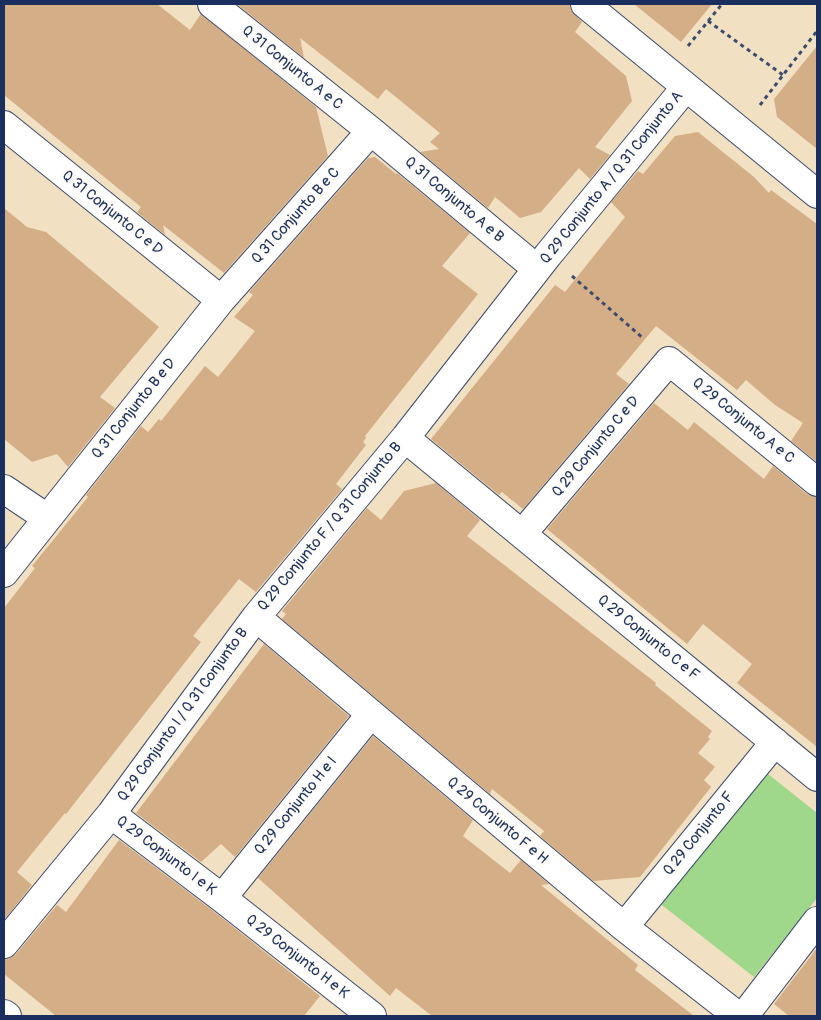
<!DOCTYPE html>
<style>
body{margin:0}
#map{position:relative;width:821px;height:1020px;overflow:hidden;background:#f2e0c2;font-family:Pangolin,sans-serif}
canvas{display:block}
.frame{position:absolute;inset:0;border:5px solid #1b2f5e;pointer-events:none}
</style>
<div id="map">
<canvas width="821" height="1020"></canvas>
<div class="frame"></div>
</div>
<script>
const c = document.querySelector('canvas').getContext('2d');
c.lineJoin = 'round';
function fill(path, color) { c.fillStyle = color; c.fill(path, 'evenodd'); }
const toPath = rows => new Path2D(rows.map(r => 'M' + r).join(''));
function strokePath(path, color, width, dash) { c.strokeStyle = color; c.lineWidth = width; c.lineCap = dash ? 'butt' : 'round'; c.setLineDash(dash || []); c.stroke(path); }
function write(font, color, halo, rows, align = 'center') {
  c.font = font + ' Pangolin,sans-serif'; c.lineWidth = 4; c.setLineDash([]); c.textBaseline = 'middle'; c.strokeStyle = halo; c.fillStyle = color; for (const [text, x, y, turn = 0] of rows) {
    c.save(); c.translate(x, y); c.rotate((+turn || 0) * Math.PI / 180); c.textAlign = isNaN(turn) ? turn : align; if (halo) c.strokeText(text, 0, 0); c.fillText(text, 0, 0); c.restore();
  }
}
fill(toPath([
 [763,770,817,813,817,898,754,977,658,902]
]), '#9fd88b');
fill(toPath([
 [4,4,157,4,190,30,201,14,316,107,328,156,224,273,163,225,165,235,137,212,141,207,4,95],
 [237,4,570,4,571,10,582,22,575,32,626,76,632,101,595,147,610,155,590,179,579,168,541,212,520,218,495,197,488,208,420,152,439,149,430,142,440,133,386,89,378,99,300,38,304,58],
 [634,4,712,4,681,42],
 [817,46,817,149,777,117,774,99],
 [698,132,754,177,769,193,771,190,817,224,817,462,791,441,803,423,775,405,746,380,737,390,656,326,616,374,629,384,523,509,502,492,499,495,431,439,555,285,565,292,625,217,611,202,638,171,643,174,675,136],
 [375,157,396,174,397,173,470,233,442,266,478,294,365,436,366,438,363,442,366,445,336,484,342,489,256,592,239,579,193,636,201,642,66,814,65,813,17,872,32,885,4,920,4,608,35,568,32,566,88,497,86,495,141,426,148,432,159,419,161,421,205,366,218,377,255,331,234,317,253,295,249,292,368,158],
 [4,208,27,227,46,232,159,327,100,397,115,408,68,467,57,454,32,462,4,439],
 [654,403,688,430,694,422,764,479,773,466,807,494,817,497,817,747,737,683,752,664,703,624,687,644,547,529],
 [436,483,480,520,467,536,656,683,655,685,712,731,708,737,710,739,698,753,715,767,704,780,711,787,640,877,593,881,540,836,544,831,492,789,490,794,282,619,286,614,282,611,367,508,381,520,404,491],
 [264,644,349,716,235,857,221,844,201,862,136,813],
 [373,736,473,820,463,836,510,873,521,860,549,884,541,885,638,965,635,970,694,1016,432,1016,396,988,390,996,258,878],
 [119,840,212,910,320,996,304,1016,56,1016,4,974,4,959,10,958,16,954,57,905,66,912],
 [817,948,817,1016,789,1016,774,1004]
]), '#d4ae86');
const street = toPath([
 [212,4,371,131,537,269],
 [585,4,817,194],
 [4,125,221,300],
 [405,438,817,777],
 [4,489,47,518],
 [522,534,669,361,817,482],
 [4,573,221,300,371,131],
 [256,617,624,927,738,1016],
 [111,814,222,898,372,1016],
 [222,898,370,715],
 [624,927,775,742],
 [4,944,111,814,256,617,405,438,548,255,686,87],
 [4,1014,7,1016],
 [744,1016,817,921]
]);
strokePath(street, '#3b4a6d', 30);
strokePath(toPath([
 [708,21,783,75],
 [688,46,722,4],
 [760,105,817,31],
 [572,276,644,339]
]), '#3b4a6d', 3, [4, 4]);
strokePath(street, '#fff', 28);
write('15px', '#1b2f5e', '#fdfcf7', [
 ["Q 31 Conjunto A e C",292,68,39],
 ["Q 29 Conjunto A / Q 31 Conjunto A",612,178,-51],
 ["Q 31 Conjunto A e B",454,200,40],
 ["Q 31 Conjunto C e D",112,213,39],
 ["Q 31 Conjunto B e C",296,216,-48],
 ["Q 31 Conjunto B e D",134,409,-51],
 ["Q 29 Conjunto A e C",743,421,39],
 ["Q 29 Conjunto C e D",596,447,-50],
 ["Q 29 Conjunto F / Q 31 Conjunto B",330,527,-50],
 ["Q 29 Conjunto C e F",648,638,39],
 ["Q 29 Conjunto I / Q 31 Conjunto B",183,715,-54],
 ["Q 29 Conjunto H e I",296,806,-51],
 ["Q 29 Conjunto F e H",497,821,40],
 ["Q 29 Conjunto F",699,834,-51],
 ["Q 29 Conjunto I e K",166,856,37],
 ["Q 29 Conjunto H e K",297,957,38]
]);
</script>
